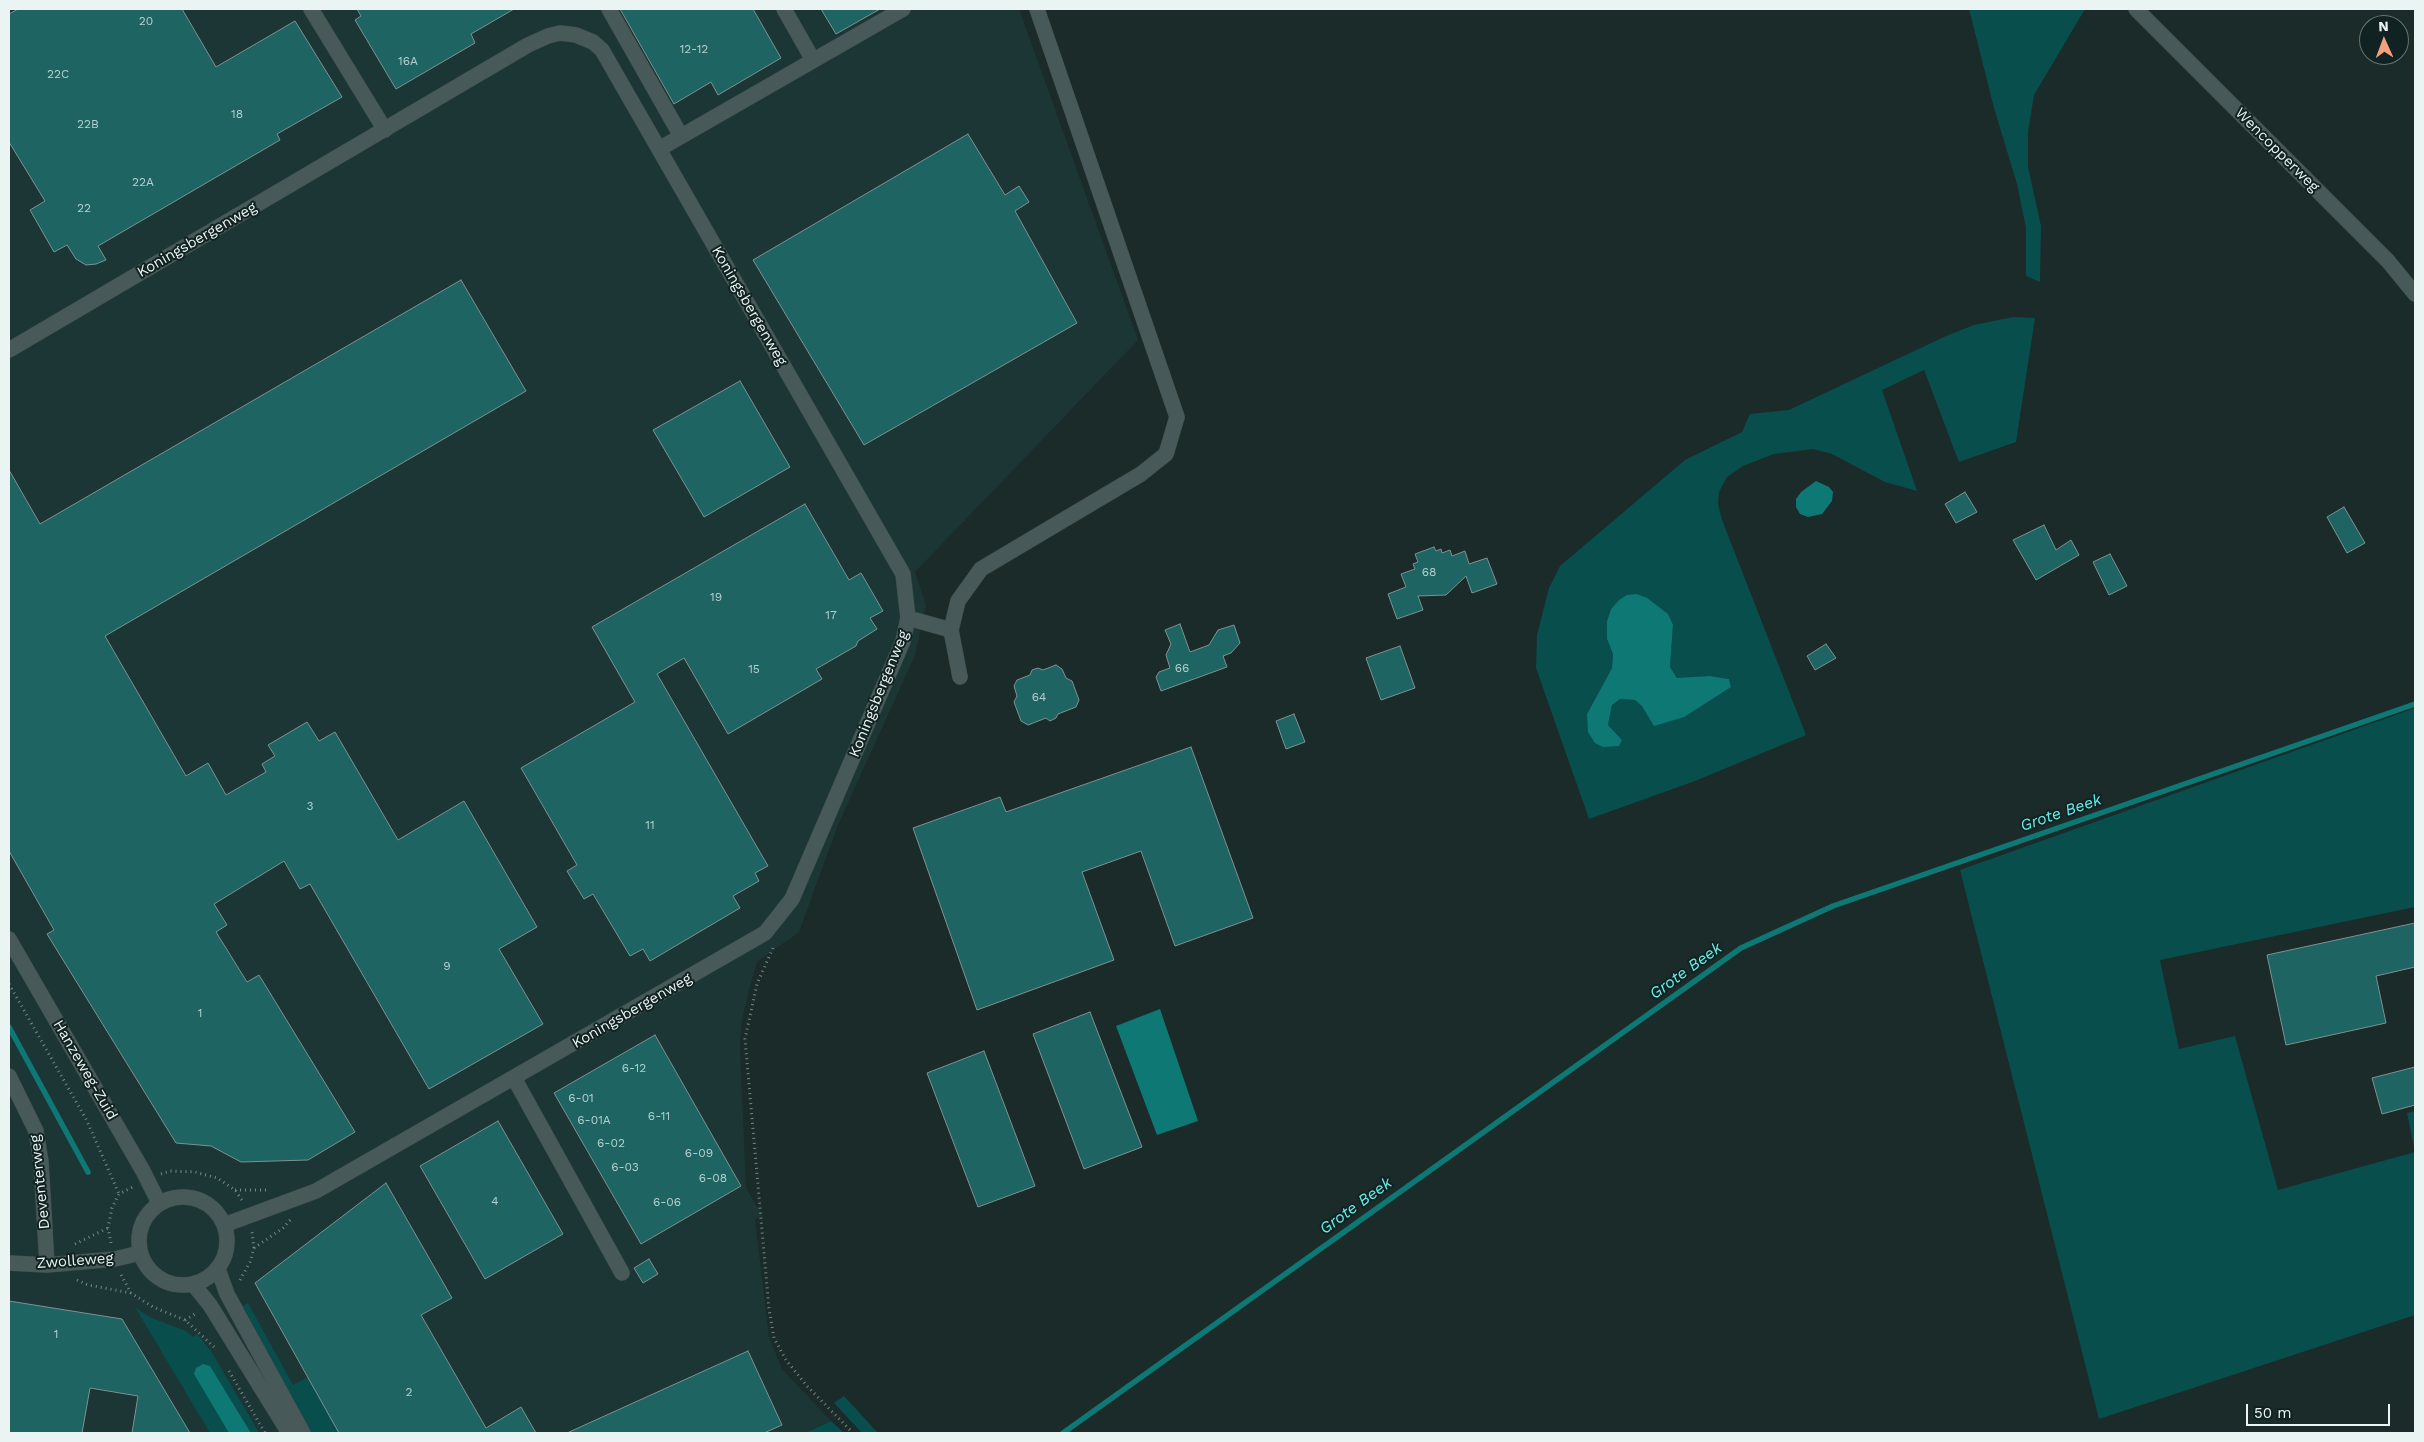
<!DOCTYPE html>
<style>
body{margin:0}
#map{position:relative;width:2424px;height:1442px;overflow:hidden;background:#1a2b2a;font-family:"Work Sans",sans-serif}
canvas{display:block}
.frame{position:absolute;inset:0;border:10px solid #e9f4f3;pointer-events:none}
.north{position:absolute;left:2359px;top:15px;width:50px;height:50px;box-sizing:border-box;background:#102221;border:1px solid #677675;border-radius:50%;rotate:358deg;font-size:14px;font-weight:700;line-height:20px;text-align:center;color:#e9f4f3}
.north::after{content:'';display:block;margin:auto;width:18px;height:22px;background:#f2a080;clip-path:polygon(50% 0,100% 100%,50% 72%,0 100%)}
.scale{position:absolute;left:2246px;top:1404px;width:144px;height:22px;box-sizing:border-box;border:2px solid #e9f4f3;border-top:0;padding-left:6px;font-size:15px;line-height:18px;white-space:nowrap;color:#e9f4f3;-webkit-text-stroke:4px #102221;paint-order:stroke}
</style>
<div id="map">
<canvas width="2424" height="1442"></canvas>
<div class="frame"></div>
<div class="north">N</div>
<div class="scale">50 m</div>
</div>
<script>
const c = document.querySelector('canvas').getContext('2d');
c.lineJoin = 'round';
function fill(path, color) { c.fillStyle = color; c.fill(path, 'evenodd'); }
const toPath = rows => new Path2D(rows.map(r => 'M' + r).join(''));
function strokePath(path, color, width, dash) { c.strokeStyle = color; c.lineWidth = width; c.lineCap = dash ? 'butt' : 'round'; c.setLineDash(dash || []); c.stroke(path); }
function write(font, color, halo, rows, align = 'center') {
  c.font = font + ' "Work Sans",sans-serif'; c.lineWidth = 4; c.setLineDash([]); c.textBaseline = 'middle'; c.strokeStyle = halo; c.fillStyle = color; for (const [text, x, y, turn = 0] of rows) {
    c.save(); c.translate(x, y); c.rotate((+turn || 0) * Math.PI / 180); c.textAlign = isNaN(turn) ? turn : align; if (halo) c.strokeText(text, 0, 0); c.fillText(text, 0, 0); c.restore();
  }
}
fill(toPath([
 [9,9,1019,9,1138,340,915,572,926,605,915,655,838,825,799,932,757,962,749,990,742,1019,740,1047,746,1188,762,1215,755,1219,769,1337,782,1369,831,1421,805,1433,9,1433]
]), '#1b3635');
fill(toPath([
 [1969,9,2085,9,2034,95,2028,132,2028,167,2041,226,2040,282,2026,276,2026,228,2017,184,1994,108],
 [2013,317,2035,318,2016,442,1959,462,1924,370,1882,390,1917,491,1885,482,1832,454,1813,449,1774,454,1743,466,1727,477,1719,492,1718,504,1722,520,1806,735,1695,781,1589,819,1536,668,1537,635,1549,588,1560,566,1685,460,1742,432,1750,414,1789,410,1946,336,1974,325],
 [1619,600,1673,625,1670,667,1678,679,1710,676,1729,679,1731,686,1642,706,1635,700,1620,699,1612,705,1608,725,1622,740,1587,714,1612,668,1613,654,1607,639,1607,621,1611,609],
 [2415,708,2415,907,2160,960,2179,1049,2235,1036,2278,1190,2415,1152,2415,1315,2099,1419,1960,870],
 [2415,1111,2415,1152,2407,1113],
 [248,1303,293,1385,310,1376,345,1433,310,1433,243,1306],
 [135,1307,149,1317,186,1331,193,1337,197,1334,211,1351,259,1433,251,1433,210,1366,230,1433,210,1433],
 [844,1396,878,1433,862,1433,834,1403],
 [831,1421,844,1433,805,1433]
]), '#084e4d');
fill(toPath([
 [1816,481,1829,487,1833,492,1832,501,1822,514,1808,517,1800,514,1796,507,1796,499,1801,492],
 [1637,594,1647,598,1668,614,1673,625,1670,667,1677,678,1710,676,1729,679,1731,687,1684,717,1654,726,1642,706,1635,700,1620,699,1612,705,1608,725,1622,740,1619,746,1603,747,1595,743,1588,732,1587,714,1612,668,1613,654,1607,639,1607,621,1611,609,1619,600,1627,595],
 [1160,1009,1198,1121,1157,1135,1116,1026],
 [203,1364,210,1366,251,1433,229,1433,194,1374,196,1368]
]), '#0e7875');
strokePath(toPath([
 [9,1027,88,1172],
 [1063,1433,1741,948,1833,906,2415,704]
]), '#0e7875', 5.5);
const building = toPath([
 [18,9,182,9,216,67,295,21,342,97,277,134,280,140,98,246,106,260,96,264,86,265,76,259,67,245,54,252,30,210,45,201,9,142,9,14,18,9],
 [357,9,514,9,471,34,475,43,396,89,355,20,361,16,357,9],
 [620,9,753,9,781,58,718,95,711,82,674,104,620,9],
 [821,9,880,9,836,34,821,9],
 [968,134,1005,195,1019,186,1029,202,1015,211,1077,323,864,445,753,260,968,134],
 [461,280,526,391,105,636,186,776,208,763,226,795,266,772,262,764,275,756,268,745,307,722,319,741,335,732,398,840,464,801,537,927,499,949,543,1024,429,1089,310,884,300,889,284,861,214,904,227,925,216,932,247,982,259,975,355,1132,308,1160,241,1162,211,1146,176,1143,47,934,54,930,9,851,9,470,40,524,461,280],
 [740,381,790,467,704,517,653,430,740,381],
 [1965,492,1977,512,1956,523,1945,504,1965,492],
 [805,504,849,580,861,573,883,611,870,618,877,629,858,641,856,646,816,669,822,679,728,734,684,658,657,674,768,866,755,873,759,881,733,896,740,908,650,961,643,949,630,956,593,894,584,899,567,871,577,865,521,768,635,702,592,627,805,504],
 [2344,507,2365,543,2347,553,2327,517,2344,507],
 [2044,525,2056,550,2071,540,2079,555,2036,580,2013,540,2044,525],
 [1434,547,1436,551,1441,549,1442,553,1450,550,1452,556,1465,551,1469,564,1487,558,1497,584,1472,593,1466,576,1446,595,1418,596,1423,610,1397,619,1388,594,1406,587,1401,574,1415,569,1413,564,1418,562,1415,554,1434,547],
 [2110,554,2127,586,2109,595,2093,562,2110,554],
 [1180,624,1190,652,1209,645,1218,630,1234,625,1240,643,1231,653,1223,656,1227,667,1161,691,1156,677,1159,672,1170,668,1166,655,1171,644,1165,630,1180,624],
 [1826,644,1836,658,1815,670,1807,656,1826,644],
 [1400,646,1415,688,1381,700,1366,658,1400,646],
 [1056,665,1062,669,1066,678,1072,681,1079,700,1076,707,1058,714,1056,718,1050,721,1046,718,1028,725,1021,721,1014,702,1017,696,1014,686,1017,680,1030,675,1032,670,1038,668,1043,670,1056,665],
 [1294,714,1305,742,1286,749,1276,721,1294,714],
 [1191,747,1253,918,1175,946,1141,851,1082,872,1114,960,977,1010,913,828,1000,797,1006,812,1191,747],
 [2415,923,2415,967,2376,976,2386,1023,2286,1045,2267,955,2415,923],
 [1090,1012,1142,1147,1084,1169,1033,1034,1090,1012],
 [655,1035,741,1186,641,1244,554,1093,655,1035],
 [984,1051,1035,1186,978,1207,927,1073,984,1051],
 [2415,1067,2415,1105,2382,1114,2372,1078,2415,1067],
 [498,1121,563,1234,485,1279,420,1166,498,1121],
 [386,1183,452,1298,421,1315,486,1428,521,1407,536,1433,339,1433,255,1283,386,1183],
 [649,1259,658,1274,643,1283,634,1268,649,1259],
 [9,1301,122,1319,190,1433,132,1433,138,1396,90,1388,82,1433,9,1433,9,1301],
 [748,1351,782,1425,764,1433,567,1433,748,1351]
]);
fill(building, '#1d6462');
strokePath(building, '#7e9291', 1);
const minor = toPath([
 [311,9,385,130],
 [609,9,681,136],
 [784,9,813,60],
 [2136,9,2388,261,2415,294],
 [659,149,903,9],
 [9,350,528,45,548,36,560,33,576,35,593,42,602,50,903,574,908,618,903,641,792,899,765,933,316,1191,224,1225],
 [908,618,951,630],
 [960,677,951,630,958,601,981,569,1141,474,1166,454,1177,417,1037,9],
 [9,939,143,1171,159,1203],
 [9,1076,36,1131,41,1162,47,1265],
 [514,1078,622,1273],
 '139 1241a44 44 0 1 1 88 0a44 44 0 1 1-88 0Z',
 [9,1263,47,1265,115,1259,140,1253],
 [218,1269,227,1294,303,1433],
 [193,1284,210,1305,289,1433]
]);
strokePath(minor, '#3b4a49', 16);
strokePath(toPath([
 [773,948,757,984,745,1039,769,1309,774,1338,786,1360,807,1386,853,1433],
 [9,984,87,1121,119,1194],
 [161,1174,170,1171,195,1172,217,1178,235,1190,242,1200],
 [235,1190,268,1190],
 [111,1243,108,1228,112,1208,119,1194,133,1187],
 [75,1244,108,1228],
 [254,1248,283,1228,291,1219],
 [121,1275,131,1293,153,1307,185,1320,214,1347],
 [77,1280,88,1285,131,1293],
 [240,1280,250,1262,254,1248,252,1232],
 [185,1320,195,1314],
 [229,1371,265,1433]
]), '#788786', 3, [1, 4]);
strokePath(minor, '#475a59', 15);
write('12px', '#b6d0cf', null, [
 ["20",146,21],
 ["12-12",694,49],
 ["16A",408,61],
 ["22C",58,74],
 ["18",237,114],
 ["22B",88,124],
 ["22A",143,182],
 ["22",84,208],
 ["68",1429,572],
 ["19",716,597],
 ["17",831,615],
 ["66",1182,668],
 ["15",754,669],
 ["64",1039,697],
 ["3",310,806],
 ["11",650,825],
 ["9",447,966],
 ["1",200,1013],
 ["6-12",634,1068],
 ["6-01",581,1098],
 ["6-11",659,1116],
 ["6-01A",594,1120],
 ["6-02",611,1143],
 ["6-09",699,1153],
 ["6-03",625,1167],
 ["6-08",713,1178],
 ["4",495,1201],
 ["6-06",667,1202],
 ["1",56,1334],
 ["2",409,1392]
]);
write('15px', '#e9f4f3', '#102221', [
 ["Wencopperweg",2277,150,45],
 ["Koningsbergenweg",197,240,-30],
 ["Koningsbergenweg",749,306,60],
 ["Koningsbergenweg",879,694,-68],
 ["Koningsbergenweg",632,1011,-30],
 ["Hanzeweg-Zuid",85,1070,60],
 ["Deventerweg",40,1182,-96],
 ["Zwolleweg",75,1261,-4]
]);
write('italic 16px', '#69ece8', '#102221', [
 ["Grote Beek",2061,813,-19],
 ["Grote Beek",1686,971,-36],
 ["Grote Beek",1356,1206,-36]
]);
</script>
